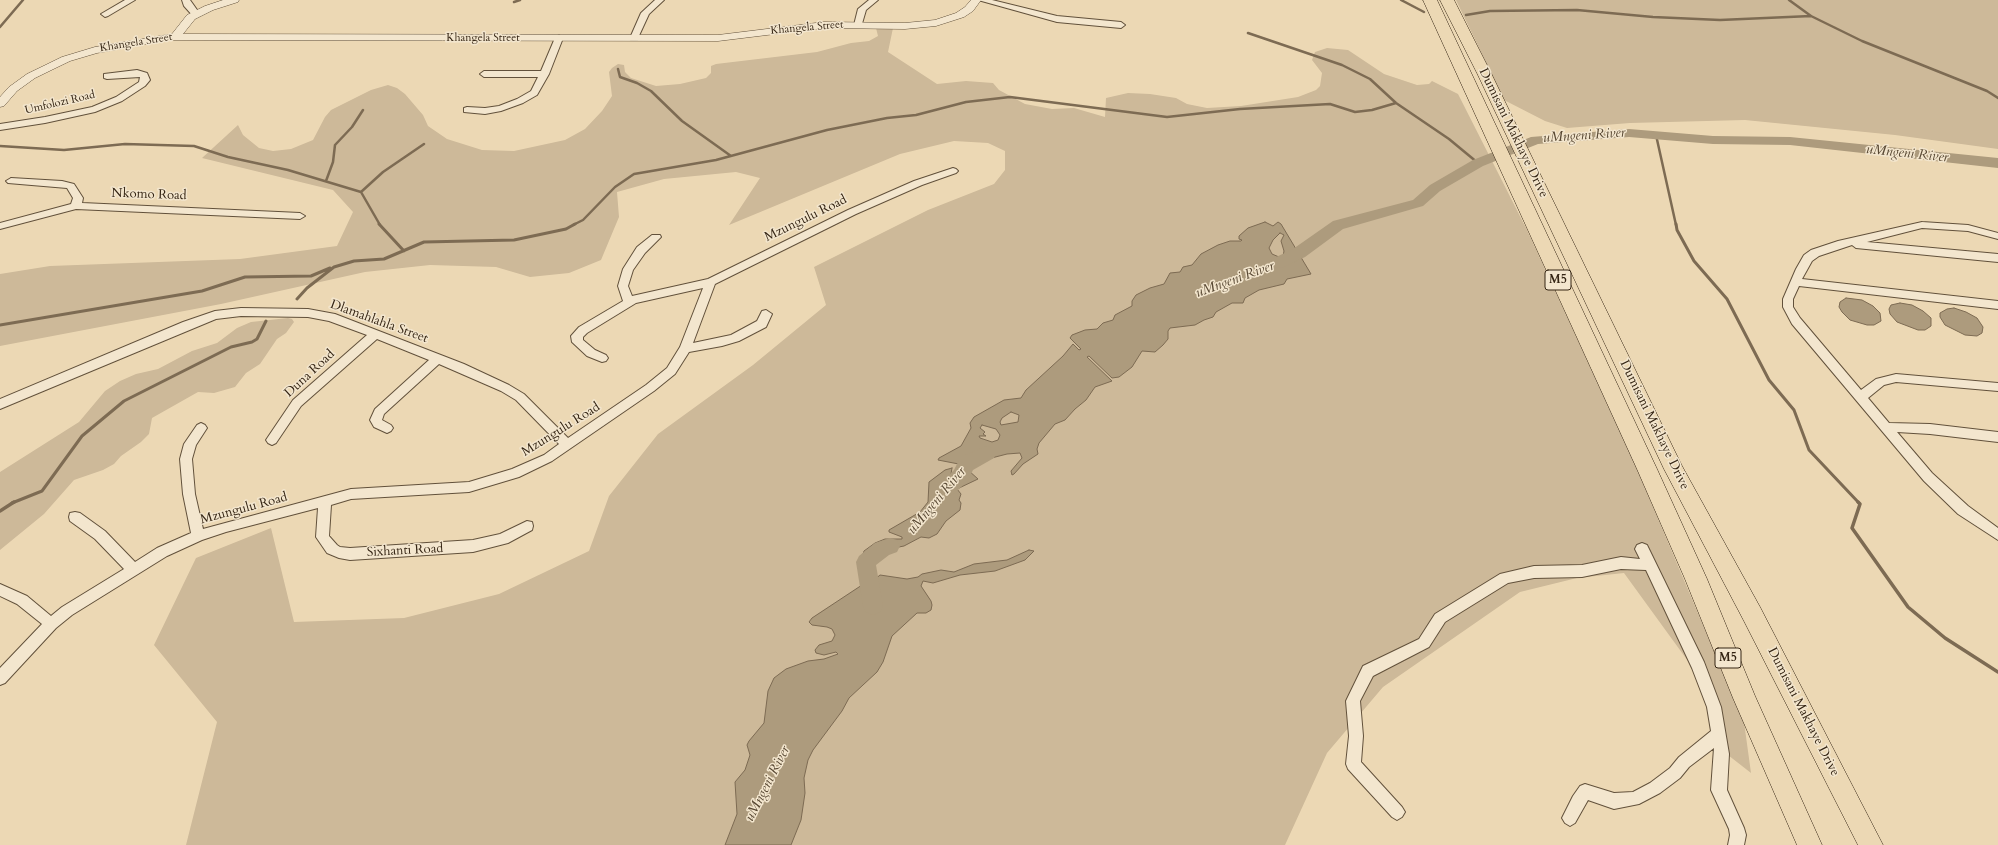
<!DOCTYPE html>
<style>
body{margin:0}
canvas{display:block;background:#ecd8b4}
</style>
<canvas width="1998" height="845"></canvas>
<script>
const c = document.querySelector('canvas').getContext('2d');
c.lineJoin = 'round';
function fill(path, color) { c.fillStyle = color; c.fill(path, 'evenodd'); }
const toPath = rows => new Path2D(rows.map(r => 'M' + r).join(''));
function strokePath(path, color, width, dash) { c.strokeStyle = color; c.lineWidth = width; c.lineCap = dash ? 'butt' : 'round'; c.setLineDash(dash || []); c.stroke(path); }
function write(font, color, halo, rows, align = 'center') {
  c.font = font + ' Cardo,serif'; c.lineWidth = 3; c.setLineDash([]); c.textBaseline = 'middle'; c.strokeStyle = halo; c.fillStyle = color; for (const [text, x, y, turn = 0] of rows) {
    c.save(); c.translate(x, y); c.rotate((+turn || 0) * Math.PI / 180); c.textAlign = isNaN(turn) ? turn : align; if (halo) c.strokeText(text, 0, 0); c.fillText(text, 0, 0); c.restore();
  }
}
fill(toPath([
 [1456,0,1998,0,1998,149,1895,135,1745,120,1630,123,1567,128,1545,121,1504,100],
 [876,28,893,28,888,52,937,84,966,81,993,83,999,90,1025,104,1052,109,1074,108,1105,117,1106,98,1128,93,1150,94,1176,98,1187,104,1207,108,1241,106,1298,97,1316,90,1320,86,1322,73,1312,60,1315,52,1327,48,1348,50,1384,74,1417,85,1429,84,1432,81,1458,94,1527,230,1634,462,1744,722,1751,773,1719,748,1701,679,1624,573,1577,578,1520,592,1383,687,1327,753,1285,845,186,845,217,722,154,645,196,558,271,528,294,622,404,618,499,594,589,551,609,496,658,434,753,365,826,305,814,267,928,210,994,184,1005,170,1005,151,988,143,954,141,900,154,729,225,760,178,736,172,664,179,617,192,619,217,601,260,569,273,530,277,496,267,430,265,365,272,221,304,0,346,0,274,50,266,240,259,337,246,353,212,333,190,202,158,238,125,243,135,259,148,273,151,291,149,313,140,325,117,331,110,371,90,388,85,397,88,405,94,423,115,428,126,447,139,482,150,514,151,565,140,585,129,602,111,612,96,609,72,612,68,618,64,624,65,625,72,631,78,656,86,680,84,706,78,711,73,711,66,716,64,817,52,851,43,869,41,878,36],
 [288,318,292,319,294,322,286,333,277,339,260,364,246,373,235,387,214,393,198,392,152,418,149,434,141,442,121,456,114,464,103,470,74,480,44,514,0,550,0,472,79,422,105,391,120,381,136,374,158,369,192,351,217,343,237,328,251,322]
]), '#cdb999');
const water = toPath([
 [1265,222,1273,226,1278,222,1281,224,1311,274,1287,279,1284,284,1259,290,1245,298,1243,303,1232,303,1216,312,1213,317,1204,320,1195,325,1170,328,1168,331,1168,339,1163,345,1155,352,1142,351,1132,367,1119,377,1112,378,1089,356,1087,357,1112,381,1095,387,1086,400,1075,409,1065,420,1055,424,1039,443,1037,449,1038,454,1023,464,1014,474,1012,475,1011,471,1022,458,1020,453,1007,454,976,462,969,466,938,460,939,458,961,446,971,428,970,423,974,417,1004,400,1021,398,1026,390,1063,356,1073,344,1079,350,1081,349,1070,338,1072,335,1085,330,1097,329,1103,323,1113,320,1115,315,1132,306,1132,301,1136,295,1150,288,1164,284,1170,273,1180,272,1183,267,1192,265,1201,254,1218,245,1230,241,1241,241,1242,240,1239,239,1239,236,1248,228,1265,222],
 [1280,233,1284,235,1281,241,1284,251,1283,256,1279,257,1272,254,1269,248,1273,240,1280,233],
 [1011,412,1019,415,1018,422,1001,425,1000,422,1002,418,1011,412],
 [982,425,996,429,1000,435,998,440,992,442,980,438,979,436,986,436,983,434,985,432,980,428,982,425],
 [1846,298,1862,300,1873,306,1880,313,1881,321,1874,325,1867,325,1850,320,1842,312,1839,307,1840,302,1846,298],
 [1900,303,1912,305,1923,311,1931,318,1931,326,1925,330,1918,330,1897,322,1890,314,1889,309,1891,305,1900,303],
 [1954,308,1966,312,1977,318,1983,327,1982,333,1977,336,1965,335,1945,325,1940,317,1940,313,1947,309,1954,308],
 [952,468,951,474,968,470,978,479,957,489,961,494,959,500,961,503,960,510,946,521,937,534,929,538,921,537,904,546,884,550,873,558,865,557,863,554,864,551,875,543,885,539,902,539,902,537,889,532,889,530,920,512,928,502,929,482,945,470,952,468],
 [1029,550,1034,551,1025,560,995,571,960,575,933,583,923,581,921,586,931,601,932,605,931,610,926,613,917,613,892,636,883,662,877,672,849,698,842,711,813,750,808,760,804,778,805,793,801,820,791,845,725,845,737,814,735,782,745,770,750,755,747,745,749,741,764,723,768,691,774,678,786,669,808,661,824,659,838,654,836,652,824,655,816,653,815,650,819,645,832,641,835,635,832,629,827,627,812,625,809,622,812,618,862,585,874,580,880,575,907,579,918,577,922,574,941,570,954,572,974,564,1007,560,1029,550]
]);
fill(water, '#ad9b7d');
strokePath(water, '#7d6b53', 1);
strokePath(toPath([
 [1401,0,1424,12],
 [1789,0,1811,16,1862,41,1987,91,1998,98],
 [514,2,520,0],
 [1466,15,1490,11,1577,10,1653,17,1720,20,1811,16],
 [0,27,23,0],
 [1248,33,1342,65,1370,79,1396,103,1449,139,1478,163],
 [618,69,620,77,637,83,651,91,682,121,731,156],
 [1656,135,1676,225],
 [0,146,64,150,125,144,194,146,228,157,288,170,361,192,380,225],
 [326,181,333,162,335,145,352,127,363,110],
 [361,192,383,172,424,144],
 [573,225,583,220,615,187,634,174,716,160,827,130,887,118,916,115,966,102,1010,97,1167,117,1240,109,1330,104,1355,112,1372,110,1396,103]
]), '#7d6b53', 2.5);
strokePath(toPath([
 [379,224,404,251],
 [1676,224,1677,230,1694,261,1727,299,1769,380,1794,410,1809,450,1859,503],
 [297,299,307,288,334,267,354,261,384,259,424,242,514,240,566,229,575,224],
 [0,325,202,291,245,277,311,276,330,268],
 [12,503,42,491,82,436,124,401,231,347,252,342,257,339,266,321]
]), '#7d6b53', 3);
strokePath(toPath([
 [1858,502,1860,504,1852,528,1908,607,1945,638,1998,672],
 [0,511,14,502]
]), '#7d6b53', 3.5);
fill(toPath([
 [1629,129,1713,136,1790,137,1998,158,1998,168,1790,145,1713,144,1629,137,1538,144,1483,166,1440,191,1423,206,1343,229,1305,257,1284,267,1278,268,1272,267,1270,263,1272,259,1293,249,1333,221,1413,200,1430,185,1473,160,1531,137,1629,129],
 [987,446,994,448,996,453,994,458,973,470,968,480,955,493,948,496,941,493,939,488,941,483,954,470,959,460,965,455,987,446],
 [890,538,897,540,900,546,897,552,889,555,876,565,883,606,880,612,873,615,866,612,863,606,856,562,859,556,875,543,890,538]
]), '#ad9b7d');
const minor = toPath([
 [125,0,135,0,108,16,105,17,101,14,125,0],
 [182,0,190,0,200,14,199,16,193,16,184,6,182,0],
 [655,0,664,0,649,14,637,40,631,40,630,38,641,13,655,0],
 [869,0,878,0,866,10,861,27,855,27,854,25,858,9,869,0],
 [978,0,992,0,1057,16,1121,22,1125,25,1121,28,1057,22,978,0],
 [559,35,563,38,549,74,537,95,523,103,501,111,485,114,464,112,464,108,467,107,485,108,499,106,517,99,531,91,538,77,484,77,480,74,484,71,541,71,555,38,559,35],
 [137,70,147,73,150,80,145,86,122,101,95,112,45,123,0,130,0,124,45,117,92,107,116,97,139,82,140,77,107,79,104,78,104,74,137,70],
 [953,168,956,169,958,171,956,173,922,185,856,214,715,284,693,343,731,335,757,321,762,311,766,310,772,314,766,327,739,341,722,346,689,352,675,374,654,391,552,461,519,477,469,492,351,499,331,505,329,536,337,545,340,547,350,548,473,540,500,534,527,521,532,522,533,526,532,530,508,543,473,552,350,560,339,558,327,553,316,537,318,508,226,532,202,540,167,556,72,615,56,628,5,683,0,685,0,668,42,624,17,604,0,596,0,584,27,596,51,616,62,607,124,569,95,539,70,521,69,517,70,513,75,512,80,513,105,531,135,562,157,548,191,533,183,494,180,459,184,444,197,425,201,423,205,425,207,428,196,445,192,459,195,494,203,529,351,489,469,482,512,469,544,455,559,444,516,400,501,391,439,364,384,414,382,420,391,425,393,428,391,431,387,433,374,427,370,420,375,409,429,360,377,339,301,406,276,443,272,445,268,443,266,440,268,437,293,400,367,335,329,321,308,317,241,316,216,319,0,409,0,399,183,322,215,311,241,308,308,309,335,314,464,364,509,385,524,394,568,438,646,385,667,368,680,347,703,288,636,303,587,333,583,337,583,340,595,350,606,355,608,358,606,361,602,362,587,356,572,342,571,336,579,327,623,301,618,286,623,269,637,247,652,235,660,235,661,237,645,253,633,270,628,286,632,296,708,279,848,210,914,181,953,168],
 [11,178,62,181,74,184,83,198,82,203,300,213,305,216,300,219,76,209,0,229,0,223,71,204,73,198,67,188,8,183,6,181,11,178],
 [1922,222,1968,225,1998,233,1998,239,1968,231,1922,228,1867,242,1998,254,1998,262,1856,248,1852,245,1819,256,1812,261,1802,279,1998,301,1998,309,1799,286,1793,299,1793,307,1800,318,1861,390,1876,379,1896,374,1998,383,1998,391,1896,382,1884,385,1868,398,1889,423,1930,424,1998,432,1998,442,1930,434,1897,432,1932,473,1968,506,1998,528,1998,540,1958,514,1924,481,1792,324,1783,307,1783,299,1796,269,1804,255,1811,250,1838,241,1922,222],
 [1642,543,1647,545,1704,662,1721,707,1729,754,1727,790,1744,828,1746,835,1744,845,1728,845,1730,835,1729,829,1711,790,1714,748,1689,767,1680,778,1660,793,1639,804,1614,809,1588,800,1575,823,1570,826,1565,823,1562,818,1573,796,1580,786,1585,784,1614,793,1633,792,1650,783,1670,768,1679,757,1711,731,1707,707,1692,668,1646,570,1621,569,1582,577,1534,578,1508,583,1445,622,1429,647,1373,676,1360,701,1363,736,1361,762,1402,807,1405,812,1402,817,1397,820,1392,817,1348,769,1346,764,1349,736,1346,701,1363,666,1419,639,1435,614,1500,574,1534,566,1582,565,1621,557,1640,559,1635,549,1637,545,1642,543]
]);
const tertiary = toPath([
 [223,0,239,0,238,2,213,10,195,19,183,34,718,35,824,22,905,23,935,20,956,13,965,7,971,0,981,0,973,11,964,17,936,26,905,29,824,28,718,41,167,40,97,53,70,61,35,78,17,91,4,106,0,107,0,97,9,87,27,74,62,57,95,47,172,34,187,15,205,6,223,0]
]);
const primary = toPath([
 [1423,0,1437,0,1657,469,1707,579,1755,696,1822,845,1797,845,1733,698,1685,579,1637,469,1423,0],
 [1440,0,1454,0,1491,73,1682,466,1760,607,1883,845,1858,845,1744,621,1664,469,1477,73,1440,0]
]);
strokePath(minor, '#62513b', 2);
strokePath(tertiary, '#62513b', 1);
strokePath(primary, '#342413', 1);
fill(minor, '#f3e6ce');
fill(tertiary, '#f3e6ce');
fill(primary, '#ecd8b4');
write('11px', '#342413', '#f3e6ce', [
 ["Khangela Street",807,28,-5],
 ["Khangela Street",483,38],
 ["Khangela Street",136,43,-9],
 ["Umfolozi Road",60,103,-13]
]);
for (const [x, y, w] of [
 [1558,280,26],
 [1728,658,26]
]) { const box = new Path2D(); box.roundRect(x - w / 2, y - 10, w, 20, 3); c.fillStyle = '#f3e6ce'; c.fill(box); strokePath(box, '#342413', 1); }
write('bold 12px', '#342413', null, [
 ["M5",1558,280],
 ["M5",1728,658]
]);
write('13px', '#342413', '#f3e6ce', [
 ["Dumisani Makhaye Drive",1513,133,64],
 ["Nkomo Road",149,195,2],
 ["Mzungulu Road",806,219,-26],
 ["Dlamahlahla Street",379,322,20],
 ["Duna Road",310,374,-43],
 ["Dumisani Makhaye Drive",1654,425,64],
 ["Mzungulu Road",561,430,-32],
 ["Mzungulu Road",244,509,-15],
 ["Sixhanti Road",405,551,-3],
 ["Dumisani Makhaye Drive",1803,712,63]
]);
write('italic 14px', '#584833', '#f3e6ce', [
 ["uMngeni River",1584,136,-4],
 ["uMngeni River",1907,154,6],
 ["uMngeni River",1235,280,-20],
 ["uMngeni River",937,501,-50],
 ["uMngeni River",768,784,-63]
]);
</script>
